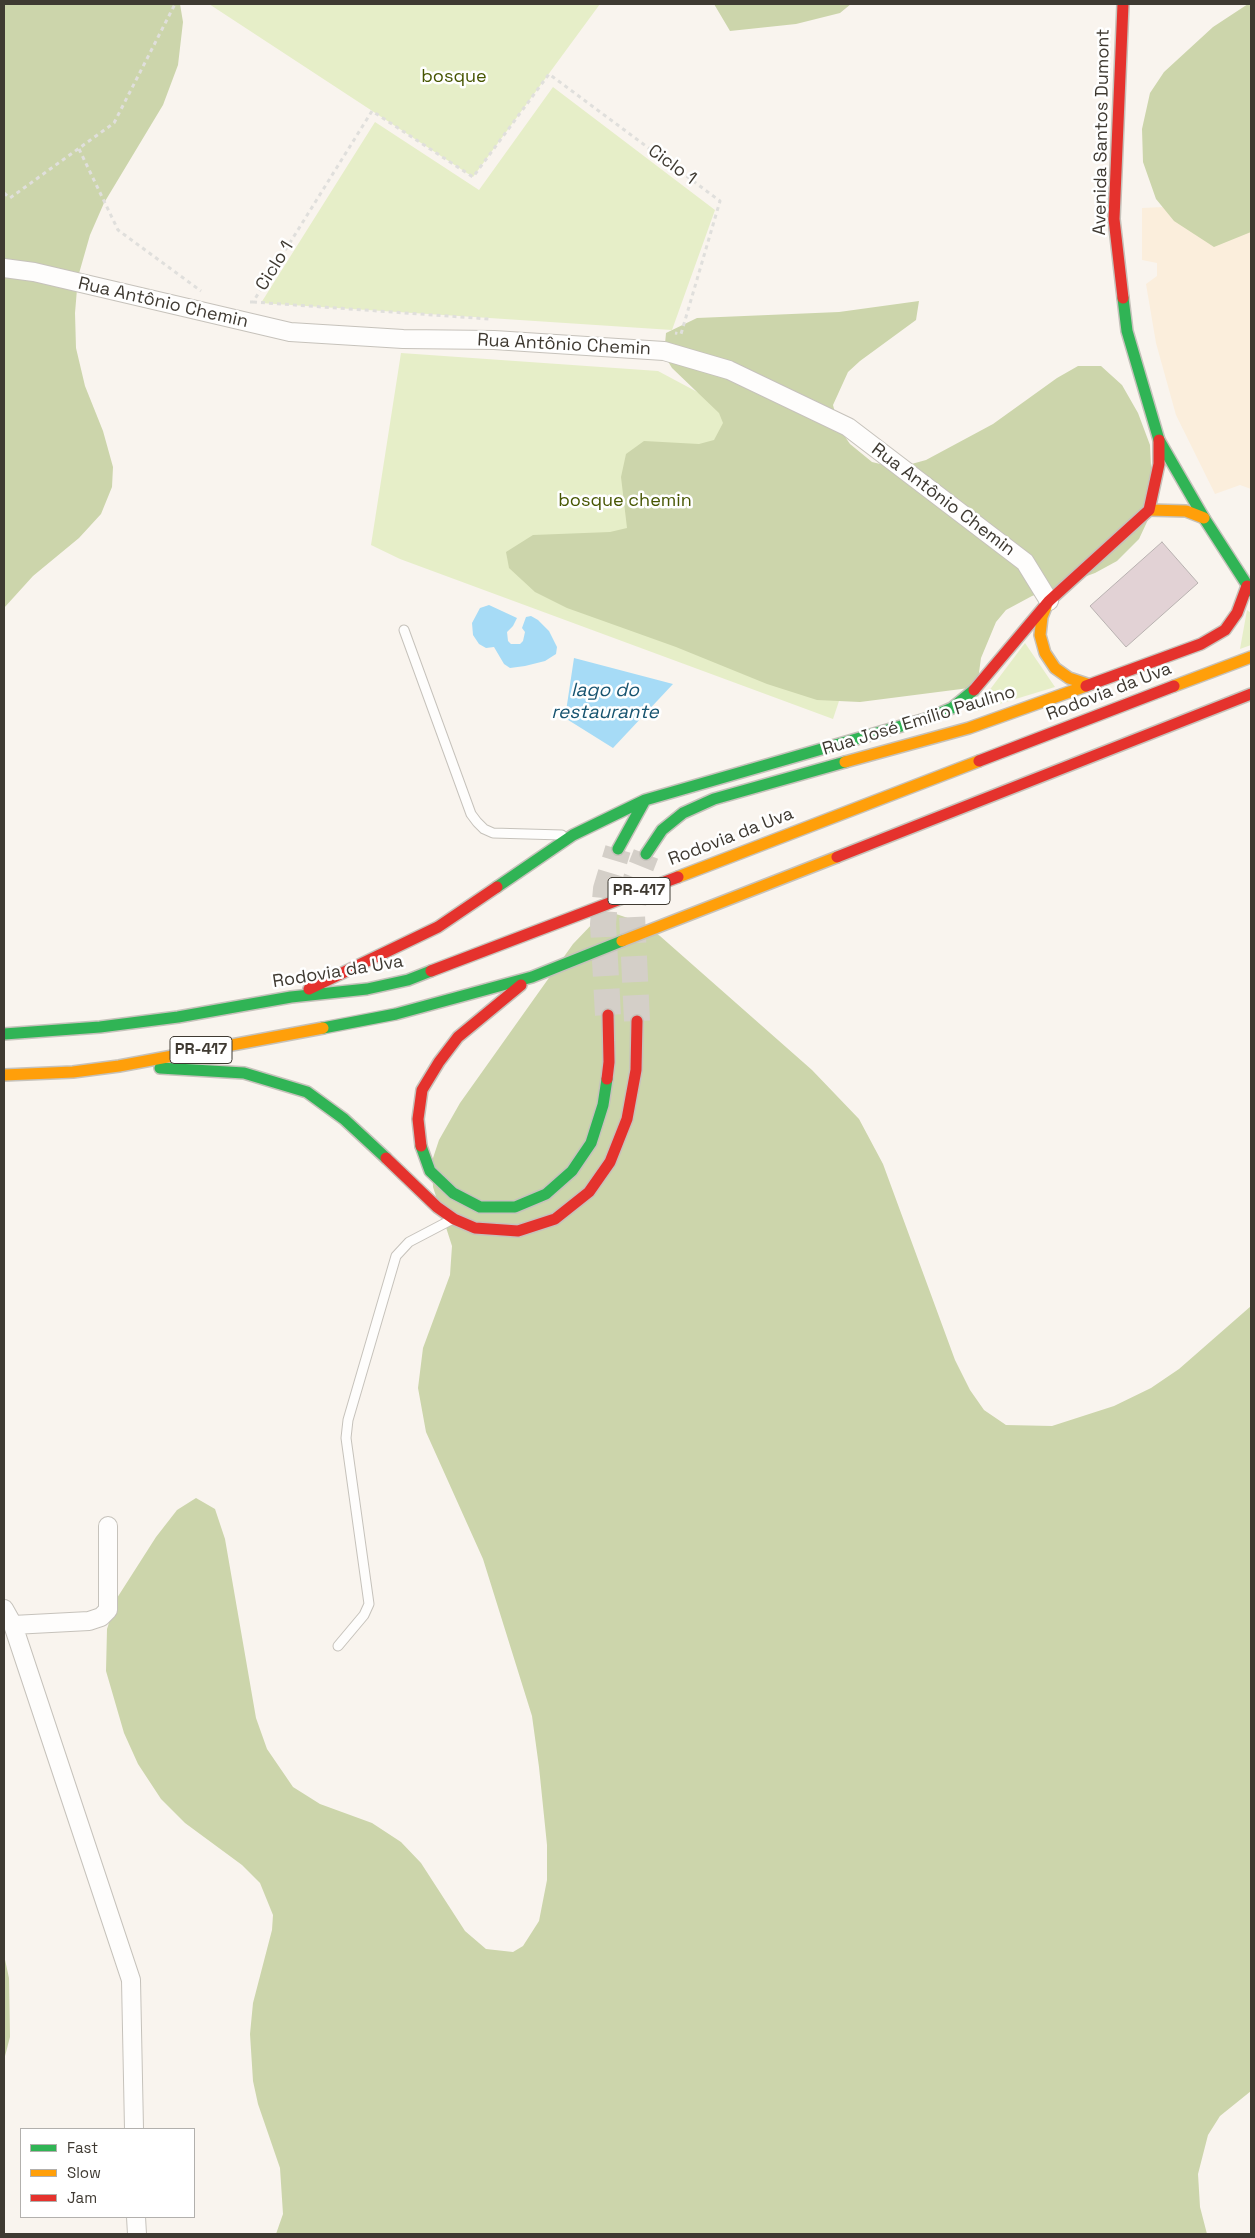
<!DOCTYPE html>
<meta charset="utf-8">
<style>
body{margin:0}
#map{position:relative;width:1255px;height:2238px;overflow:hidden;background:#f9f4ee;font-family:"Space Grotesk",sans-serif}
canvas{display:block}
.frame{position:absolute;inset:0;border:5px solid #3f3a32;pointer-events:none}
.legend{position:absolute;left:20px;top:2128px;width:175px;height:90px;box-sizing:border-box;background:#fff;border:1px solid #b2b0ad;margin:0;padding:6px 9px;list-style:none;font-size:15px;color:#3f3a32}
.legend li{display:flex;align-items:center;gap:10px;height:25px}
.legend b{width:25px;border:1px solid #b2b0ad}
</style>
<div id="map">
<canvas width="1255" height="2238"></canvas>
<div class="frame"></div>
<ul class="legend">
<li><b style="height:6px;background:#30b455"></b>Fast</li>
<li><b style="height:6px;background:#ff9f0a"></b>Slow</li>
<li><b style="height:6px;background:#e5322d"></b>Jam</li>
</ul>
</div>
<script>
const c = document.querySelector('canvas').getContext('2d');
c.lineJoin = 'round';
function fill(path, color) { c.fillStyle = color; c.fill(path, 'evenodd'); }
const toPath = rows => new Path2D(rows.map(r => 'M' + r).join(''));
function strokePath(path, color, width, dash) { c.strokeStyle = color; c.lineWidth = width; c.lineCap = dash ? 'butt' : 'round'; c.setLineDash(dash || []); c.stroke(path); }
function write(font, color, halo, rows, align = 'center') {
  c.font = font + ' "Space Grotesk",sans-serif'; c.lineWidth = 5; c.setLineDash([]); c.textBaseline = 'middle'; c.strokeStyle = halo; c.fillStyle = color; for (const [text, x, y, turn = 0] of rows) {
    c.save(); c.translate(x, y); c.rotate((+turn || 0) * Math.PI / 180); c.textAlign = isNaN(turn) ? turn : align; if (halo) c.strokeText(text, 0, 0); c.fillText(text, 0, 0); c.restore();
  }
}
fill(toPath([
 [1251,203,1251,489,1240,485,1215,494,1176,415,1156,343,1146,284,1157,276,1157,263,1142,260,1142,208]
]), '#fbeedc');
fill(toPath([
 [209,4,600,4,473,177],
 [553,87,715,210,672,330,261,303,375,122,479,190],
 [401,353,658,371,905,503,833,719,400,559,371,545],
 [1247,610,1251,613,1251,645,1240,649],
 [1025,643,1055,687,973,712]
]), '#e6eec8');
fill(toPath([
 [4,4,180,4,183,22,178,65,163,105,104,203,90,235,78,277,75,313,76,348,85,386,103,431,113,467,112,487,101,514,79,538,33,576,4,608],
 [714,4,851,4,840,13,796,24,730,31],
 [1248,4,1251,4,1251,232,1214,247,1174,221,1156,199,1143,162,1142,129,1150,93,1164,72,1213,27],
 [919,301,916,320,860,361,848,372,833,405,839,428,850,444,872,462,897,468,926,460,993,424,1057,378,1078,366,1101,366,1122,385,1138,413,1150,445,1153,509,1139,539,1117,561,1095,573,1032,596,1006,610,996,622,981,658,977,687,860,702,817,700,767,684,676,647,567,608,535,592,509,568,506,552,533,535,610,532,627,528,621,477,626,454,644,441,699,444,714,440,723,423,719,413,672,368,664,355,666,333,697,318,839,312],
 [616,914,640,922,660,936,812,1070,859,1119,883,1164,955,1360,970,1390,984,1410,1006,1425,1052,1426,1114,1406,1151,1388,1179,1369,1251,1306,1251,2091,1220,2116,1208,2135,1198,2174,1200,2207,1207,2234,276,2234,283,2214,280,2168,258,2104,253,2081,250,2034,253,2003,272,1930,273,1915,260,1883,242,1865,185,1823,161,1799,138,1764,124,1733,106,1671,107,1629,117,1598,156,1537,177,1510,196,1498,215,1509,225,1539,256,1718,267,1749,293,1787,320,1804,372,1823,401,1842,421,1863,465,1931,486,1949,513,1952,523,1946,539,1921,547,1880,547,1845,539,1767,532,1716,483,1559,426,1432,418,1388,423,1348,450,1275,452,1246,433,1187,432,1161,439,1140,460,1103,573,944,596,920],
 [4,1955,9,1978,10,2037,4,2060]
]), '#ccd5ab');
fill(toPath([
 [489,605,517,618,513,626,507,632,508,641,511,644,520,644,523,641,525,632,522,628,526,617,531,616,538,620,549,631,557,647,556,654,545,661,525,666,510,668,504,664,494,647,486,648,479,644,473,635,472,623,480,608],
 [574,658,673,684,613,748,565,718]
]), '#a6dbf6');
const building = toPath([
 [1162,542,1198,583,1126,647,1090,606,1162,542]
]);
fill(building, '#e2d2d5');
strokePath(building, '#b8b1b0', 1);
strokePath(toPath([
 [608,1015,603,924,606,889,618,849],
 [637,1021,632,915,636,879,646,854]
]), '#d4cfc8', 26, [26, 13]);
const lane = toPath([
 [404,630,471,814,477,822,484,829,493,833,562,835],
 [338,1646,364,1615,369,1604,346,1438,348,1420,396,1256,409,1242,451,1220]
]);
const street = toPath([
 [4,268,34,272,290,332,403,339,494,340,664,351,729,370,848,427,1025,562,1049,601],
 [4,1609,13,1625,131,1980,134,2129],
 [13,1625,89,1621,101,1617,108,1610,108,1526],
 [136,2217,137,2234]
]);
const fast = toPath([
 [1123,298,1127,331,1159,440,1204,518,1251,591],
 [645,800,929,718,952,708,974,690],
 [618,849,645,800],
 [646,854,662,830,683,813,714,799,845,762],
 [497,887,573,835,645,800],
 [323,1028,396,1014,532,977,622,941],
 [4,1034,100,1027,178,1017,291,997,367,989,408,980,431,971],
 [160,1068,244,1073,307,1092,344,1119,386,1158],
 [421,1146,430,1171,453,1193,480,1207,515,1207,546,1194,572,1171,591,1143,603,1105,607,1079]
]);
const slow = toPath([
 [1149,510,1186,511,1204,518],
 [1046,607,1042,617,1040,635,1045,653,1055,668,1069,678,1087,684],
 [1174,686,1251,657],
 [845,762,969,728,1086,686],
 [678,877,979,761],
 [622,941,837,857],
 [4,1075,73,1072,119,1066,323,1028]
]);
const jam = toPath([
 [1123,4,1114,219,1123,298],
 [1086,686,1201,644,1225,630,1237,613,1247,586],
 [974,690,1049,601,1149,510,1159,464,1159,440],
 [979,761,1174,686],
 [837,857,1251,694],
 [431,971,678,877],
 [309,989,438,927,497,887],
 [607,1079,609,1062,608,1015],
 [421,1146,418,1119,422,1090,439,1062,458,1037,521,985],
 [386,1158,437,1207,454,1219,475,1228,518,1231,555,1219,589,1192,610,1162,627,1119,636,1070,637,1021]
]);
strokePath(lane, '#c6c2bb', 11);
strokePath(street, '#c6c2bb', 20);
strokePath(fast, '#c6c2bb', 14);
strokePath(slow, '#c6c2bb', 14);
strokePath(jam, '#c6c2bb', 14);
strokePath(toPath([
 [79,149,118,230,201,291],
 [4,193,10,198,114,123,175,4],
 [250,302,253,302,372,111,473,177,549,74,720,201,681,334,675,333],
 [253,302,489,319]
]), '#e0dfdc', 3, [4, 4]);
strokePath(lane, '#fefdfc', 9);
strokePath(street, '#fefdfc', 18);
strokePath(fast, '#30b455', 11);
strokePath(slow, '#ff9f0a', 11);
strokePath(jam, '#e5322d', 11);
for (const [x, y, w] of [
 [639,891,62],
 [201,1050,62]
]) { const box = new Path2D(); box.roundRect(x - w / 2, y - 13.5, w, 27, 4); c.fillStyle = '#fff'; c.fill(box); strokePath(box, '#3f3a32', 1); }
write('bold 16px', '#3f3a32', null, [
 ["PR-417",639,891],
 ["PR-417",201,1050]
]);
write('18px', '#475602', '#fff', [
 ["bosque",454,77],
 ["bosque chemin",625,501]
]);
write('18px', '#3f3a32', '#fff', [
 ["Avenida Santos Dumont",1102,132,-89],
 ["Ciclo 1",672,165,36],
 ["Ciclo 1",275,266,-58],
 ["Rua Antônio Chemin",163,303,13],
 ["Rua Antônio Chemin",564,345,3],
 ["Rua Antônio Chemin",943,500,37],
 ["Rodovia da Uva",1109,692,-21],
 ["Rua José Emílio Paulino",919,721,-17],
 ["Rodovia da Uva",731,837,-21],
 ["Rodovia da Uva",338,972,-9]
]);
write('italic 19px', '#175470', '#fff', [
 ["lago do",605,691],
 ["restaurante",605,713]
]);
</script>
